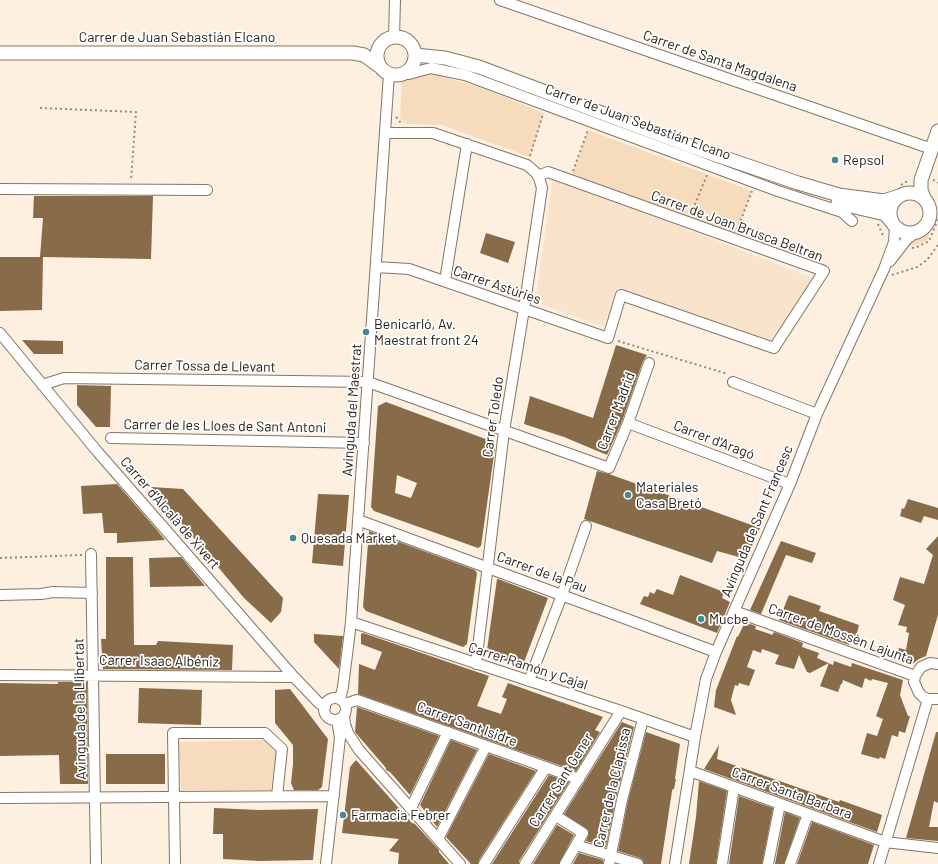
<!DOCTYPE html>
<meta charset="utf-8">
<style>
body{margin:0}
canvas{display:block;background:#fdf0e1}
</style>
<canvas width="938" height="864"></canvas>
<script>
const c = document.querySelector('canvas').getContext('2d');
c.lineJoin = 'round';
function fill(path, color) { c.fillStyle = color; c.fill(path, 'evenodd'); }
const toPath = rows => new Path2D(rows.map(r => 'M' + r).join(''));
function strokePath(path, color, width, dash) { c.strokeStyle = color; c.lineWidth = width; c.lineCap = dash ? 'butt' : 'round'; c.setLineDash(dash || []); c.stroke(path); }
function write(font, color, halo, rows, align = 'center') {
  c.font = font + ' Barlow,sans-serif'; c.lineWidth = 3.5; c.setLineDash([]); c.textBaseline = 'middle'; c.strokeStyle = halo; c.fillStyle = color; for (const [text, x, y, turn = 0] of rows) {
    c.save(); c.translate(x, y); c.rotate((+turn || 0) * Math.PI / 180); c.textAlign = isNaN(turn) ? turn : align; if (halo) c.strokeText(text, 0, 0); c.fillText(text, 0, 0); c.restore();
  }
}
fill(toPath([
 [553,177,810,277,813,282,771,340,618,288,604,327,543,305,536,295]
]), '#f9e4cb');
fill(toPath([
 [409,74,433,74,485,89,544,113,530,157,442,125,406,124,400,118,402,79],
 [588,130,752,191,734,239,570,180],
 [934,224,927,240,916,245,905,246,913,237,923,234,928,229,930,225],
 [266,740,276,751,271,790,181,790,179,742]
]), '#f6dbbd');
fill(toPath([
 [34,196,153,196,151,259,43,257,42,310,0,311,0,257,42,257,40,257,43,218,33,218],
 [486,233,515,242,508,263,480,253],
 [22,340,63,341,63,354,34,354],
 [616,345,647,355,643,361,622,421,607,455,564,437,524,424,530,396,593,418],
 [77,385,111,386,110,427,96,427,77,405],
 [386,402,491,441,495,448,481,546,478,548,374,511,371,507,378,406],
 [397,475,417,483,411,498,395,493],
 [597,471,609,474,760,528,746,559,717,551,712,563,584,519],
 [117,484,157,530,165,540,117,543,117,533,104,533,102,513,83,514,81,486],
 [151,487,183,489,283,598,281,612,271,623,244,598],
 [318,494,349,495,343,566,312,563],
 [908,499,938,508,938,520,924,516,921,523,900,516,902,508,904,509],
 [369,531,475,570,477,573,467,644,463,647,366,611,363,607],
 [938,536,938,615,926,656,919,659,912,664,896,658,899,648,906,650,909,633,906,632,907,627,898,625,905,605,893,600,900,577,924,584,933,555,926,549],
 [781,541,816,553,812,563,786,555,761,614,750,610],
 [106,557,133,557,134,645,156,645,158,641,233,645,232,670,103,669,101,639,106,639],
 [181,557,205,586,150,587,149,558],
 [680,575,724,592,722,598,730,602,717,633,640,604,644,596,648,597,650,592,654,594,657,589,673,595],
 [497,579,498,579,548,598,523,665,517,663,517,665,490,655,487,650],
 [789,595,821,606,819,611,859,625,856,637,851,636,849,645,779,620],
 [750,624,756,626,755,629,770,634,772,635,774,632,803,643,802,647,819,653,817,658,833,665,834,661,851,667,852,663,903,680,900,695,908,716,910,716,905,733,899,731,898,737,892,735,885,759,880,757,879,759,861,754,867,733,877,736,883,719,876,716,888,683,872,679,871,681,865,678,862,688,843,680,842,684,841,684,838,692,820,686,829,663,810,673,807,672,799,655,794,669,775,664,779,655,762,649,761,653,753,650,747,667,755,670,749,686,739,683,738,686,735,685,733,692,731,700,736,715,714,707,716,690,737,636,738,637,743,626],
 [363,633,489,676,477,706,501,714,507,699,502,697,508,683,603,717,595,730,600,732,576,771,358,694,359,664,375,670,382,652,361,644,361,634],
 [314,634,343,636,339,669,314,642],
 [58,682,87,682,88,784,60,784,59,755,0,756,0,683,58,684],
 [139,688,202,690,201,725,138,723],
 [290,689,328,739,322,787,318,790,294,790,291,783,293,764,293,745,275,723,275,690],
 [357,707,439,736,410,795,390,772,386,770,386,768,355,732],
 [622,722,634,727,616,798,606,847,586,841,589,833,588,830,564,814],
 [646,732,680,744,675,779,676,779,674,789,673,789,672,791,661,864,644,864,643,860,640,858,618,851,628,801],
 [936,732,938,732,938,803,934,801,929,827,938,827,938,841,906,838],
 [451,740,477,750,437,827,420,805],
 [719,745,717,759,839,802,840,800,882,815,877,832,704,769],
 [106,754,165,754,165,784,106,784],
 [489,754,536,771,479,860,478,864,471,864,446,837],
 [356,760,413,824,414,823,439,850,439,852,449,864,398,864,399,853,389,851,399,839,342,833,350,767],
 [549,775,569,782,519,861,519,864,492,864],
 [699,781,727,791,716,864,689,864,696,817],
 [739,796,773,808,762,864,729,864],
 [214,808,260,810,318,809,313,860,260,861,223,859,223,834,213,834],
 [785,812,800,818,784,864,775,864],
 [812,822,874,845,868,864,797,864],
 [557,825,574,835,559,864,533,864],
 [579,853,603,860,603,864,573,864]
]), '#886b48');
const minor = toPath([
 [500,0,932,149],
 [394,37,395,0],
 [409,74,431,68,465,75,778,191,842,212,852,221],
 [386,133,433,133,527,165,536,173,539,178,542,188,524,309,504,431,476,664],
 [0,189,207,190],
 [890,261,907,239,915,233],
 [376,267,409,269,608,338,621,295,774,348,824,271,548,172,538,176],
 [445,281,467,144],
 [0,333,96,450,294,677,319,703,325,707],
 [733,382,817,414],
 [42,385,64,378,368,382,609,468,628,423,649,363],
 [628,423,790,484],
 [111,438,364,443],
 [358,520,716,652],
 [91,554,96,864],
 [0,595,41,594,53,592,92,593],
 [734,611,915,676],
 [351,622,621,711,695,737],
 [938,664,930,663,921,667,915,676,914,682,919,693,923,697,928,699,938,699],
 [0,675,294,677],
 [529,681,562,595,586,526],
 '324 709a11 11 0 1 1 22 0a11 11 0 1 1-22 0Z',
 [340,699,343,687,351,622,389,74],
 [345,704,357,700,579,779],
 [344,716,345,724,348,733,359,750,460,864],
 [690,771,885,842,938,848],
 [0,798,334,796],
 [411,808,448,732],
 [556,816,583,833,565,864],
 [438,839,486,746],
 [576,845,638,864],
 [175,864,173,733,265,733,282,749,277,796],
 [326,864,340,738,337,720],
 [484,864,546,767],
 [525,864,621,711],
 [609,864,622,800,643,719],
 [675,864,695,737,706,679,716,652,790,484,817,414,884,269,894,242,895,227],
 [722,864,734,787],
 [768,864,780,804],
 [790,864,808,814],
 [879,864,928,699]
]);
const major = toPath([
 '377 56a19 19 0 1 1 38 0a19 19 0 1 1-38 0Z',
 [0,53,353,53,364,55,379,66],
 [415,55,445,58,479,67,687,145,798,183,839,195,884,201,899,196],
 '890 213a20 20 0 1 1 40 0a20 20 0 1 1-40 0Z',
 [924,198,921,190,921,180,938,131],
 [838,203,885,214,891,221]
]);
strokePath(minor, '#857666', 12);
strokePath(major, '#857666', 15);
strokePath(toPath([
 [40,108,136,112,131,180],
 [396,117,402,124],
 [530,156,543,114],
 [573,171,588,130],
 [933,180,936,181,938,183],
 [901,185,909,180],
 [691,214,707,175],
 [878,224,884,238],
 [737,230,752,191],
 [912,248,917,247,929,241,938,219],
 [892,275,917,267,927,260,938,245],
 [618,341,728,374],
 [0,558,82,555]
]), '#93897e', 2, [2, 3]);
strokePath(minor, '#fff', 10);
strokePath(major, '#fff', 13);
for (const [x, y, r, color] of [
 [835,160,4,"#438b90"],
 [366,332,4,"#438b90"],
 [628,495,4,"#438b90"],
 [293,538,4,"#438b90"],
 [701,619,4,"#438b90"],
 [343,815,4,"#438b90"]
]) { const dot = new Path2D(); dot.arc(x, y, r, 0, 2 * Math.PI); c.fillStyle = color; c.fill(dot); strokePath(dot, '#fff', 1.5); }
write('14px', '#27211a', '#fff', [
 ["Carrer de Juan Sebastián Elcano",177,37],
 ["Carrer de Santa Magdalena",720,61,19],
 ["Carrer de Juan Sebastián Elcano",638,122,20],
 ["Carrer de Joan Brusca Beltran",737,226,20],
 ["Carrer Astúries",497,285,19],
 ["Carrer Tossa de Llevant",205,366,1],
 ["Avinguda del Maestrat",352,410,-86],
 ["Carrer Madrid",616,411,-69],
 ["Carrer Toledo",493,417,-82],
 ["Carrer de les Lloes de Sant Antoni",225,426,1],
 ["Carrer d'Aragó",714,440,21],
 ["Carrer d'Alcalà de Xivert",170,513,49],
 ["Avinguda de Sant Francesc",757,521,-67],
 ["Carrer de la Pau",542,572,20],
 ["Carrer de Mossèn Lajunta",841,634,20],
 ["Carrer Isaac Albéniz",159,661,1],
 ["Carrer Ramón y Cajal",528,666,18],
 ["Avinguda de la Llibertat",80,709,-91],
 ["Carrer Sant Isidre",467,724,20],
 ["Carrer Sant Gener",561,780,-58],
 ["Carrer de la Clapissa",612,788,-77],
 ["Carrer Santa Barbara",792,793,20]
]);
write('14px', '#27211a', '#fff', [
 ["Repsol",843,160],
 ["Benicarló, Av.",374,324],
 ["Maestrat front 24",374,340],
 ["Materiales",636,487],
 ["Casa Bretó",636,503],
 ["Quesada Market",301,538],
 ["Mucbe",709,619],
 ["Farmacia Febrer",351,815]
], 'left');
</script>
